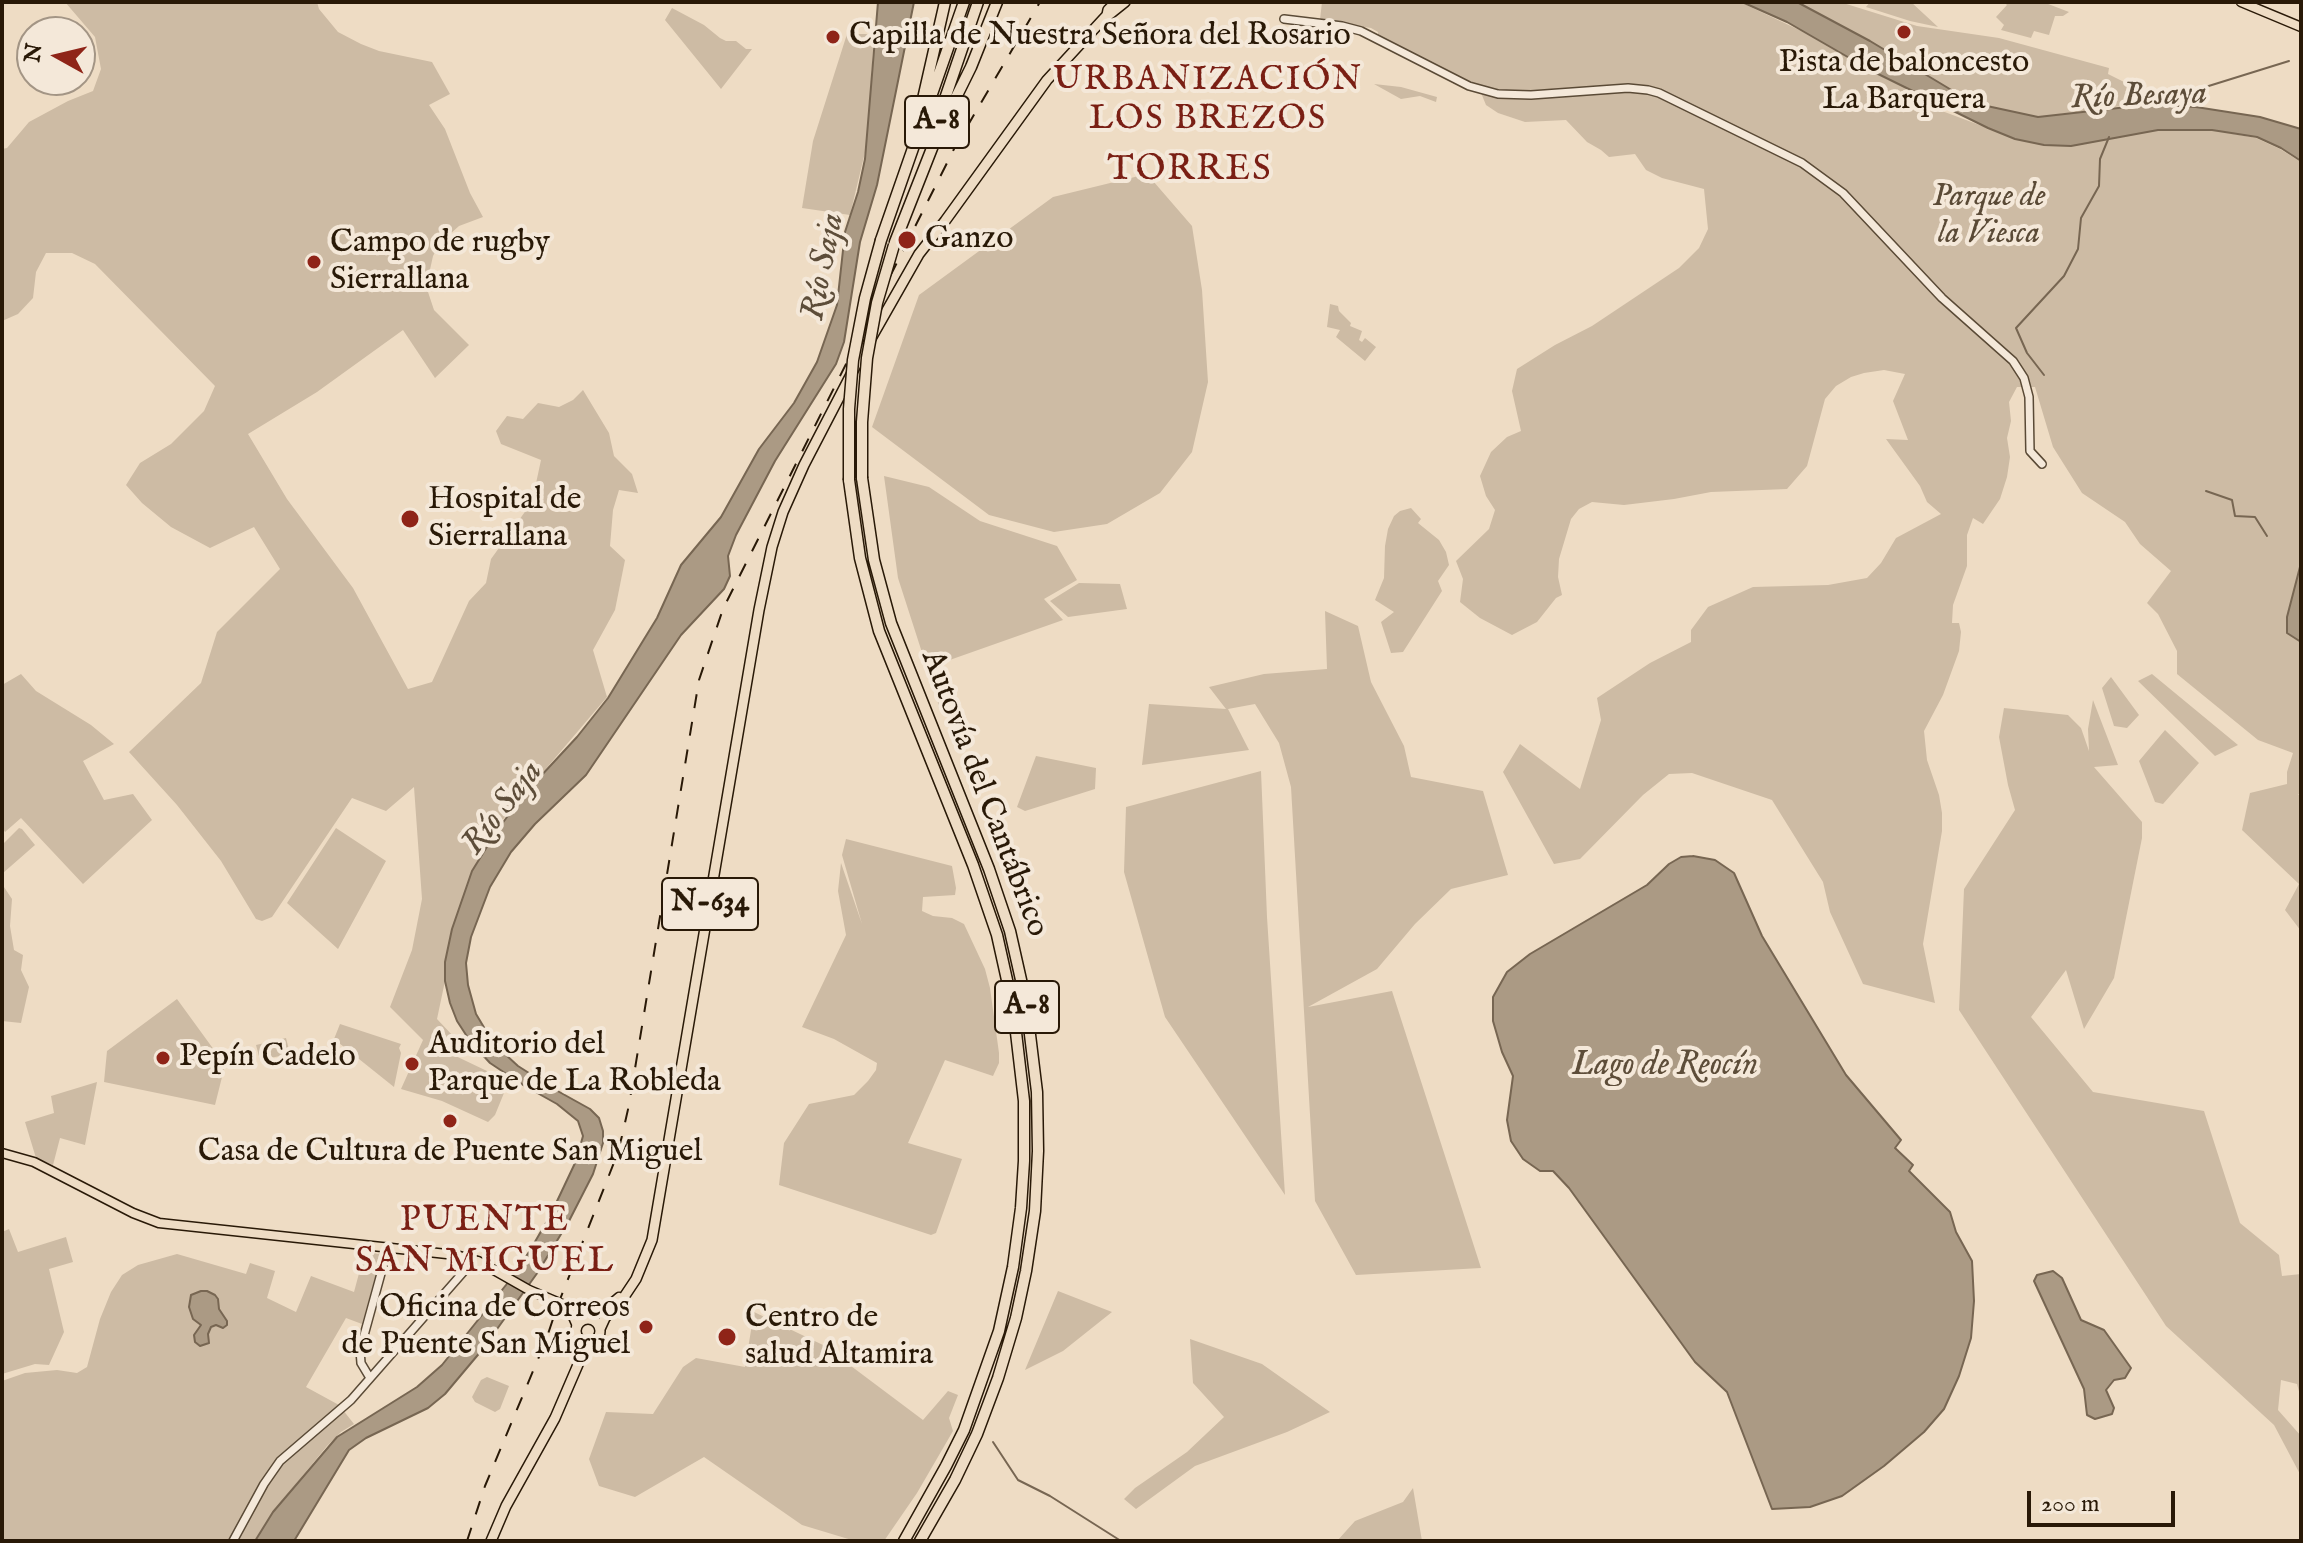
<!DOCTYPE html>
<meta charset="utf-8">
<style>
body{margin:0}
#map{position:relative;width:2303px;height:1543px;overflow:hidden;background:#eedcc4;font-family:"IM FELL English",serif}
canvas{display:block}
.frame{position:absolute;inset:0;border:4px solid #291907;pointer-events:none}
.north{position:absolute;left:16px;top:16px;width:80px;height:80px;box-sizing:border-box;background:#f4e8d9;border:2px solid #a39585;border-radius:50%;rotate:278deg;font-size:22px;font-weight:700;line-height:32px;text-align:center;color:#291907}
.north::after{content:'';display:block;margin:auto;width:28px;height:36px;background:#8f2418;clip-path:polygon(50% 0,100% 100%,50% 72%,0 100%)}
.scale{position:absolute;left:2027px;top:1491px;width:148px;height:36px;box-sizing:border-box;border:4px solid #291907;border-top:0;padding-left:10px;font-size:24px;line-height:28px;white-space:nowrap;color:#291907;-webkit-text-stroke:6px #f4e8d9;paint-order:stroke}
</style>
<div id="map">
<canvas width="2303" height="1543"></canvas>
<div class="frame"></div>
<div class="north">N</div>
<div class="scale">200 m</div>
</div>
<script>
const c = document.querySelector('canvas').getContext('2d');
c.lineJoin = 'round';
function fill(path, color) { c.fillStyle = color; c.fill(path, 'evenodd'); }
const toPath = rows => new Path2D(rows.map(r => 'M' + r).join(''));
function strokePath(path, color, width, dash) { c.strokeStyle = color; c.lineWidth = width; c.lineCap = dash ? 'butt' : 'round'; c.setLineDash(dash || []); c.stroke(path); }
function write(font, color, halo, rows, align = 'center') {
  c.font = font + ' "IM FELL English",serif'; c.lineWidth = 8; c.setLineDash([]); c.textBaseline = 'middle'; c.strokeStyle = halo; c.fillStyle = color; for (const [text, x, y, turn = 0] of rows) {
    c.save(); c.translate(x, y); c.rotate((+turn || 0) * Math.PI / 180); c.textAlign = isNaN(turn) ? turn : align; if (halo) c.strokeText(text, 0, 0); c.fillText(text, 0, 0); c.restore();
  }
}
fill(toPath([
 [65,2,317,2,319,9,338,32,361,44,379,51,432,62,450,94,429,105,445,129,470,193,483,217,459,226,440,243,433,256,429,274,428,292,434,310,469,345,435,378,403,330,317,392,248,434,287,499,353,588,408,689,432,682,469,601,486,583,491,559,532,502,541,460,501,444,496,431,507,416,523,419,538,403,559,407,573,400,583,390,609,433,614,456,632,474,638,493,619,490,613,510,610,546,625,560,615,610,593,650,607,697,504,818,472,871,445,981,437,1019,454,1037,443,1050,487,1071,504,1093,495,1115,488,1122,442,1101,401,1089,423,1040,390,1007,412,950,422,899,414,787,386,811,352,798,272,917,262,921,256,919,221,861,177,805,129,752,201,683,217,632,280,569,254,527,210,548,171,527,142,503,126,485,140,463,171,444,204,411,215,386,95,264,72,253,46,253,36,272,33,298,18,314,2,321,2,149,7,148,29,122,68,101,93,91,101,69,95,37],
 [1322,2,1740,2,1812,36,1888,80,1910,86,1942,111,2009,136,2036,137,2185,129,2212,130,2256,138,2280,149,2301,162,2301,794,2298,794,2301,797,2301,931,2285,910,2299,884,2242,830,2250,793,2287,784,2287,772,2293,753,2258,740,2177,674,2177,651,2158,614,2147,603,2171,571,2140,544,2125,522,2082,493,2053,447,2035,387,2017,387,2009,402,2011,421,2007,438,2010,457,2007,477,2000,499,1983,524,1973,518,1967,535,1967,566,1953,605,1952,623,1959,623,1961,632,1959,651,1943,695,1924,731,1927,760,1939,795,1942,813,1942,831,1923,944,1935,1003,1863,984,1830,912,1823,882,1772,800,1692,773,1669,774,1643,795,1580,859,1554,864,1503,772,1520,744,1580,789,1601,720,1597,698,1650,663,1691,642,1691,630,1708,607,1753,587,1828,585,1867,578,1881,563,1896,538,1941,514,1927,502,1920,486,1886,439,1908,440,1893,401,1905,374,1884,370,1864,373,1851,377,1836,386,1825,399,1807,466,1787,489,1711,492,1674,499,1624,505,1592,502,1579,509,1571,519,1559,559,1558,577,1562,595,1556,598,1537,622,1512,635,1480,618,1460,602,1463,579,1456,561,1489,529,1495,510,1486,496,1480,476,1491,452,1507,437,1521,431,1512,391,1517,369,1555,345,1592,326,1679,268,1699,248,1708,229,1704,189,1662,178,1646,170,1635,154,1609,157,1601,150,1587,142,1566,120,1525,122,1498,113,1486,105,1479,88,1402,50,1378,36,1378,32,1371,28,1320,20],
 [1797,2,1840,2,1917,26,1999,38,2109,68,2108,74,2150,95,2150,105,2122,106,2038,117,1973,103,1870,41],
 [1870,2,1911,2,1938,27,1910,21,1866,7],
 [2004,2,2043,2,2069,12,2063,16,2055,16,2049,35,2034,31,2031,38,2001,30,2004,25,1996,17,2007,5],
 [672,8,704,25,720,38,726,41,736,41,746,49,752,49,721,89,665,20],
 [847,34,874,34,867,144,850,215,802,208,813,141],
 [1374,84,1401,87,1437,97,1436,102,1420,96,1401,99],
 [1147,174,1192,226,1202,290,1208,382,1192,452,1160,493,1107,524,1054,532,989,515,872,427,919,295,1053,197],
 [1330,304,1338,306,1339,311,1351,323,1350,326,1362,331,1359,340,1362,342,1365,338,1376,347,1365,361,1336,337,1340,330,1327,327],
 [884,476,929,487,980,521,1057,546,1077,580,1044,599,1063,620,927,668,898,578],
 [1411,508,1421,519,1418,523,1439,540,1446,552,1449,565,1438,581,1442,591,1403,652,1391,653,1381,622,1394,612,1375,600,1384,578,1385,546,1388,529,1394,516,1400,511],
 [1079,583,1120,584,1127,609,1068,617,1050,601],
 [1325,611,1358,626,1371,682,1404,746,1411,777,1483,791,1508,875,1451,889,1415,924,1377,969,1308,1007,1392,991,1481,1268,1356,1275,1315,1201,1291,787,1279,743,1255,704,1228,709,1249,750,1142,765,1149,704,1226,709,1209,687,1264,674,1327,669],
 [946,672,950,697,939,709,933,674],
 [21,674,36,691,91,725,114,744,83,761,104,800,133,794,152,820,83,884,21,818,5,832,2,827,2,685],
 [2152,674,2238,745,2215,756,2138,681],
 [2111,677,2139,715,2127,728,2114,726,2102,688],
 [2093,700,2118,765,2094,767,2142,822,2142,838,2114,978,2084,1029,2066,970,2031,1017,2093,1092,2204,1111,2240,1223,2279,1255,2282,1276,2301,1274,2301,1399,2297,1384,2281,1380,2278,1410,2301,1436,2301,1476,2274,1425,2166,1326,1959,1010,1964,889,2015,810,2008,785,1999,737,2004,708,2068,715,2081,728,2089,751,2088,729],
 [2165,730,2199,763,2163,804,2155,802,2139,761],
 [1036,756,1096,768,1095,789,1025,811,1017,807],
 [1261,771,1267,917,1285,1195,1165,1017,1124,872,1126,807],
 [19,828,22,829,35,845,3,873,2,845],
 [336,828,386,861,338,949,287,903],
 [846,839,952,866,956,888,955,895,923,897,922,911,933,916,952,918,964,924,985,969,990,988,999,1053,999,1063,993,1076,945,1060,908,1143,962,1159,936,1233,931,1235,779,1185,784,1143,809,1104,854,1095,868,1081,876,1070,877,1063,834,1039,802,1027,846,935,838,891,841,863,862,924,842,855],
 [2,884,12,899,10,926,14,950,23,955,21,970,29,987,21,1023,2,1021],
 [177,999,225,1065,215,1105,104,1082,107,1051],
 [340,1024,401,1044,399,1048,401,1053,394,1087,334,1039],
 [286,1038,290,1054,260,1060,256,1045],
 [97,1082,85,1145,60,1138,53,1165,36,1158,25,1122,54,1113,51,1096],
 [9,1229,18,1252,66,1237,73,1262,49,1269,64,1332,49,1365,35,1364,2,1374,2,1232],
 [365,1251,378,1254,382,1252,362,1324,346,1318,306,1387,339,1405,354,1424,341,1432,327,1446,273,1512,254,1541,2,1541,2,1381,25,1373,57,1370,77,1373,87,1367,100,1319,111,1292,122,1275,138,1265,177,1254,246,1274,250,1263,275,1271,267,1298,296,1312,311,1276,354,1292],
 [1058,1291,1112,1312,1063,1351,1025,1370],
 [754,1312,823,1345,923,1420,948,1391,958,1395,949,1418,953,1431,917,1493,884,1541,855,1541,802,1525,704,1457,635,1497,599,1486,589,1459,606,1412,653,1414,683,1367,696,1358,745,1367],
 [1190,1339,1262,1364,1330,1412,1287,1432,1195,1466,1136,1509,1124,1499,1135,1488,1187,1452,1224,1417,1193,1383],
 [487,1377,509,1386,500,1409,495,1412,475,1402,472,1397,481,1380],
 [1413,1488,1422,1541,1337,1541,1355,1521,1403,1502]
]), '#cdbba4');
const water = toPath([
 [878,2,914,2,877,185,860,242,844,342,836,364,775,461,736,535,728,556,730,576,724,589,681,635,586,775,535,824,511,852,490,887,471,937,466,963,468,985,476,1014,494,1044,518,1066,554,1089,590,1109,599,1118,603,1131,603,1143,593,1174,569,1221,538,1272,482,1350,445,1394,428,1408,366,1438,349,1450,294,1541,255,1541,273,1512,337,1437,417,1387,442,1365,506,1285,529,1252,550,1216,576,1161,583,1136,578,1121,557,1104,523,1085,490,1063,470,1041,457,1021,450,1003,445,981,445,962,452,929,472,871,498,829,526,792,577,737,608,698,657,618,681,565,721,517,759,449,794,403,817,362,837,305,845,232,858,192,865,159,878,2],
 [1742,2,1797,2,1870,41,1973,103,2038,117,2145,105,2196,107,2260,117,2301,129,2301,161,2281,148,2257,137,2212,130,2158,130,2071,146,2044,145,2015,139,1988,128,1872,71,1787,22,1742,2],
 [2301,563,2301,642,2287,633,2287,617,2301,563],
 [1693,856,1715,860,1734,873,1762,936,1846,1075,1901,1140,1895,1148,1913,1165,1909,1171,1950,1212,1956,1232,1972,1261,1974,1301,1971,1338,1959,1376,1944,1409,1924,1432,1884,1466,1842,1496,1810,1507,1772,1509,1727,1392,1695,1362,1569,1188,1553,1171,1540,1171,1523,1159,1511,1141,1507,1120,1513,1076,1502,1052,1493,1021,1493,997,1507,972,1530,954,1647,885,1669,864,1681,857,1693,856],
 [2053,1271,2062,1278,2081,1320,2104,1330,2131,1368,2125,1378,2114,1380,2106,1390,2114,1408,2112,1414,2095,1419,2087,1415,2084,1389,2034,1281,2037,1275,2053,1271],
 [201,1291,207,1291,215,1295,218,1299,219,1309,227,1321,227,1325,223,1328,216,1325,211,1327,208,1334,209,1343,200,1346,195,1342,194,1335,201,1325,193,1319,189,1307,191,1295,201,1291]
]);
fill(water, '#ab9a84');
strokePath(water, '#776652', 2);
strokePath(toPath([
 [2176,105,2185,96,2199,89,2289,61],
 [2044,375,2027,353,2016,328,2064,276,2078,249,2081,218,2099,186,2100,159,2109,137],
 [2206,491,2232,500,2235,516,2255,517,2267,536],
 [993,1442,1018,1480,1050,1496,1121,1541]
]), '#776652', 2);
const tertiary = toPath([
 [1284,19,1342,26,1361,31,1469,86,1498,94,1531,95,1628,88,1648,90,1659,93,1802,163,1843,193,1942,298,2013,361,2024,378,2029,397,2030,451,2042,464],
 [370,1378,361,1363,360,1350,388,1248],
 [233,1541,264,1484,280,1461,351,1400,466,1269,478,1261]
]);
const primary = toPath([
 [2241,2,2301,27],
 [2,1153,34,1162,133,1213,159,1223,456,1255,478,1261,529,1290,562,1304,586,1318],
 [571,1306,596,1312,606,1308,619,1297],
 [570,1310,577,1326]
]);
const trunk = toPath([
 [1110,14,1125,2],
 '576 1331a12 12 0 1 1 24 0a12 12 0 1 1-24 0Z',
 [600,1329,605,1318,624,1297,636,1279,652,1240,759,610,772,547,783,512,804,465,857,363,919,254,945,221,1047,80,1107,15,1108,10,1116,2],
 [491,1541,506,1506,555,1418,583,1353,590,1343]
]);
const motorway = toPath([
 [920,112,945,2],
 [936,125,978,2],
 [881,240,964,2],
 [895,242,936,138,971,67,997,2],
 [862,478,874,560,891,623,989,869,1010,931,1026,1002,1037,1092,1038,1151,1035,1211,1026,1271,1016,1318,998,1378,977,1434,955,1480,920,1541],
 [849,480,860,558,879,631,973,865,997,935,1013,1007,1024,1101,1024,1161,1021,1208,1013,1267,999,1331,964,1430,946,1466,904,1541]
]);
strokePath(tertiary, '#5a4a36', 10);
strokePath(primary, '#291907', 11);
strokePath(trunk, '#291907', 12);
strokePath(motorway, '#291907', 13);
strokePath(tertiary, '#f4e8d9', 7);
strokePath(primary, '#eedcc4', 8);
strokePath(trunk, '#eedcc4', 9);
strokePath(motorway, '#eedcc4', 10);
strokePath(toPath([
 [467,1541,485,1486,546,1340,557,1307,617,1155,622,1136,629,1105,699,680,723,609,954,149,1040,2]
]), '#291907', 2, [14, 14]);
const motorwayBridge = toPath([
 [862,478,862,422,867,358,877,303,894,245],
 [849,480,849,409,853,360,865,298,881,240]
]);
strokePath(motorwayBridge, '#291907', 13, []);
strokePath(motorwayBridge, '#eedcc4', 10);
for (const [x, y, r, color] of [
 [1904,32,8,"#8f2418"],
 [833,37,8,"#8f2418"],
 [907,240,10,"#8f2418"],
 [314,262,8,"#8f2418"],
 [410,519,10,"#8f2418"],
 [163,1058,8,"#8f2418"],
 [412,1064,8,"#8f2418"],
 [450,1121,8,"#8f2418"],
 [646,1327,8,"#8f2418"],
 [727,1337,10,"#8f2418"]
]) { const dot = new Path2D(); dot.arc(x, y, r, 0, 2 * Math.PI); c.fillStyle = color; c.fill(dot); strokePath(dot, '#f4e8d9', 3); }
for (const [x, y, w] of [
 [937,122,64],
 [710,904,96],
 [1027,1007,64]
]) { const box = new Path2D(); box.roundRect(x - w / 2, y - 26, w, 52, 6); c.fillStyle = '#f4e8d9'; c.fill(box); strokePath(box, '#291907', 2); }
write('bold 30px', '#291907', null, [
 ["A-8",937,122],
 ["N-634",710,904],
 ["A-8",1027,1007]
]);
write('32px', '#291907', '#f4e8d9', [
 ["Capilla de Nuestra Señora del Rosario",849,37],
 ["Pista de baloncesto",1904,64,"center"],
 ["La Barquera",1904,101,"center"],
 ["Ganzo",925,240],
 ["Campo de rugby",330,244],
 ["Sierrallana",330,281],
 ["Hospital de",428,501],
 ["Sierrallana",428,538],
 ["Auditorio del",428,1046],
 ["Parque de La Robleda",428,1083],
 ["Pepín Cadelo",179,1058],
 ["Casa de Cultura de Puente San Miguel",450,1153,"center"],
 ["Oficina de Correos",630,1309,"right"],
 ["de Puente San Miguel",630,1346,"right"],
 ["Centro de",745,1319],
 ["salud Altamira",745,1356]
], 'left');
write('italic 32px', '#5a4a36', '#f4e8d9', [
 ["Parque de",1989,198],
 ["la Viesca",1989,235]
]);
write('32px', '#291907', '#f4e8d9', [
 ["Autovía del Cantábrico",983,794,69]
]);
c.letterSpacing = '2px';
write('34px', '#7a1f14', '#f4e8d9', [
 ["URBANIZACIÓN",1208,82],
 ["LOS BREZOS",1208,121]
]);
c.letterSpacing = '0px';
write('italic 34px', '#5d4d39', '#f4e8d9', [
 ["Río Besaya",2139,98,-2],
 ["Río Saja",825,267,-79],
 ["Río Saja",504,809,-52],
 ["Lago de Reocín",1665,1067]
]);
c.letterSpacing = '2px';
write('36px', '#7a1f14', '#f4e8d9', [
 ["TORRES",1190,172],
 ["PUENTE",485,1223],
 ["SAN MIGUEL",485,1264]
]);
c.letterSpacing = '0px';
</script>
